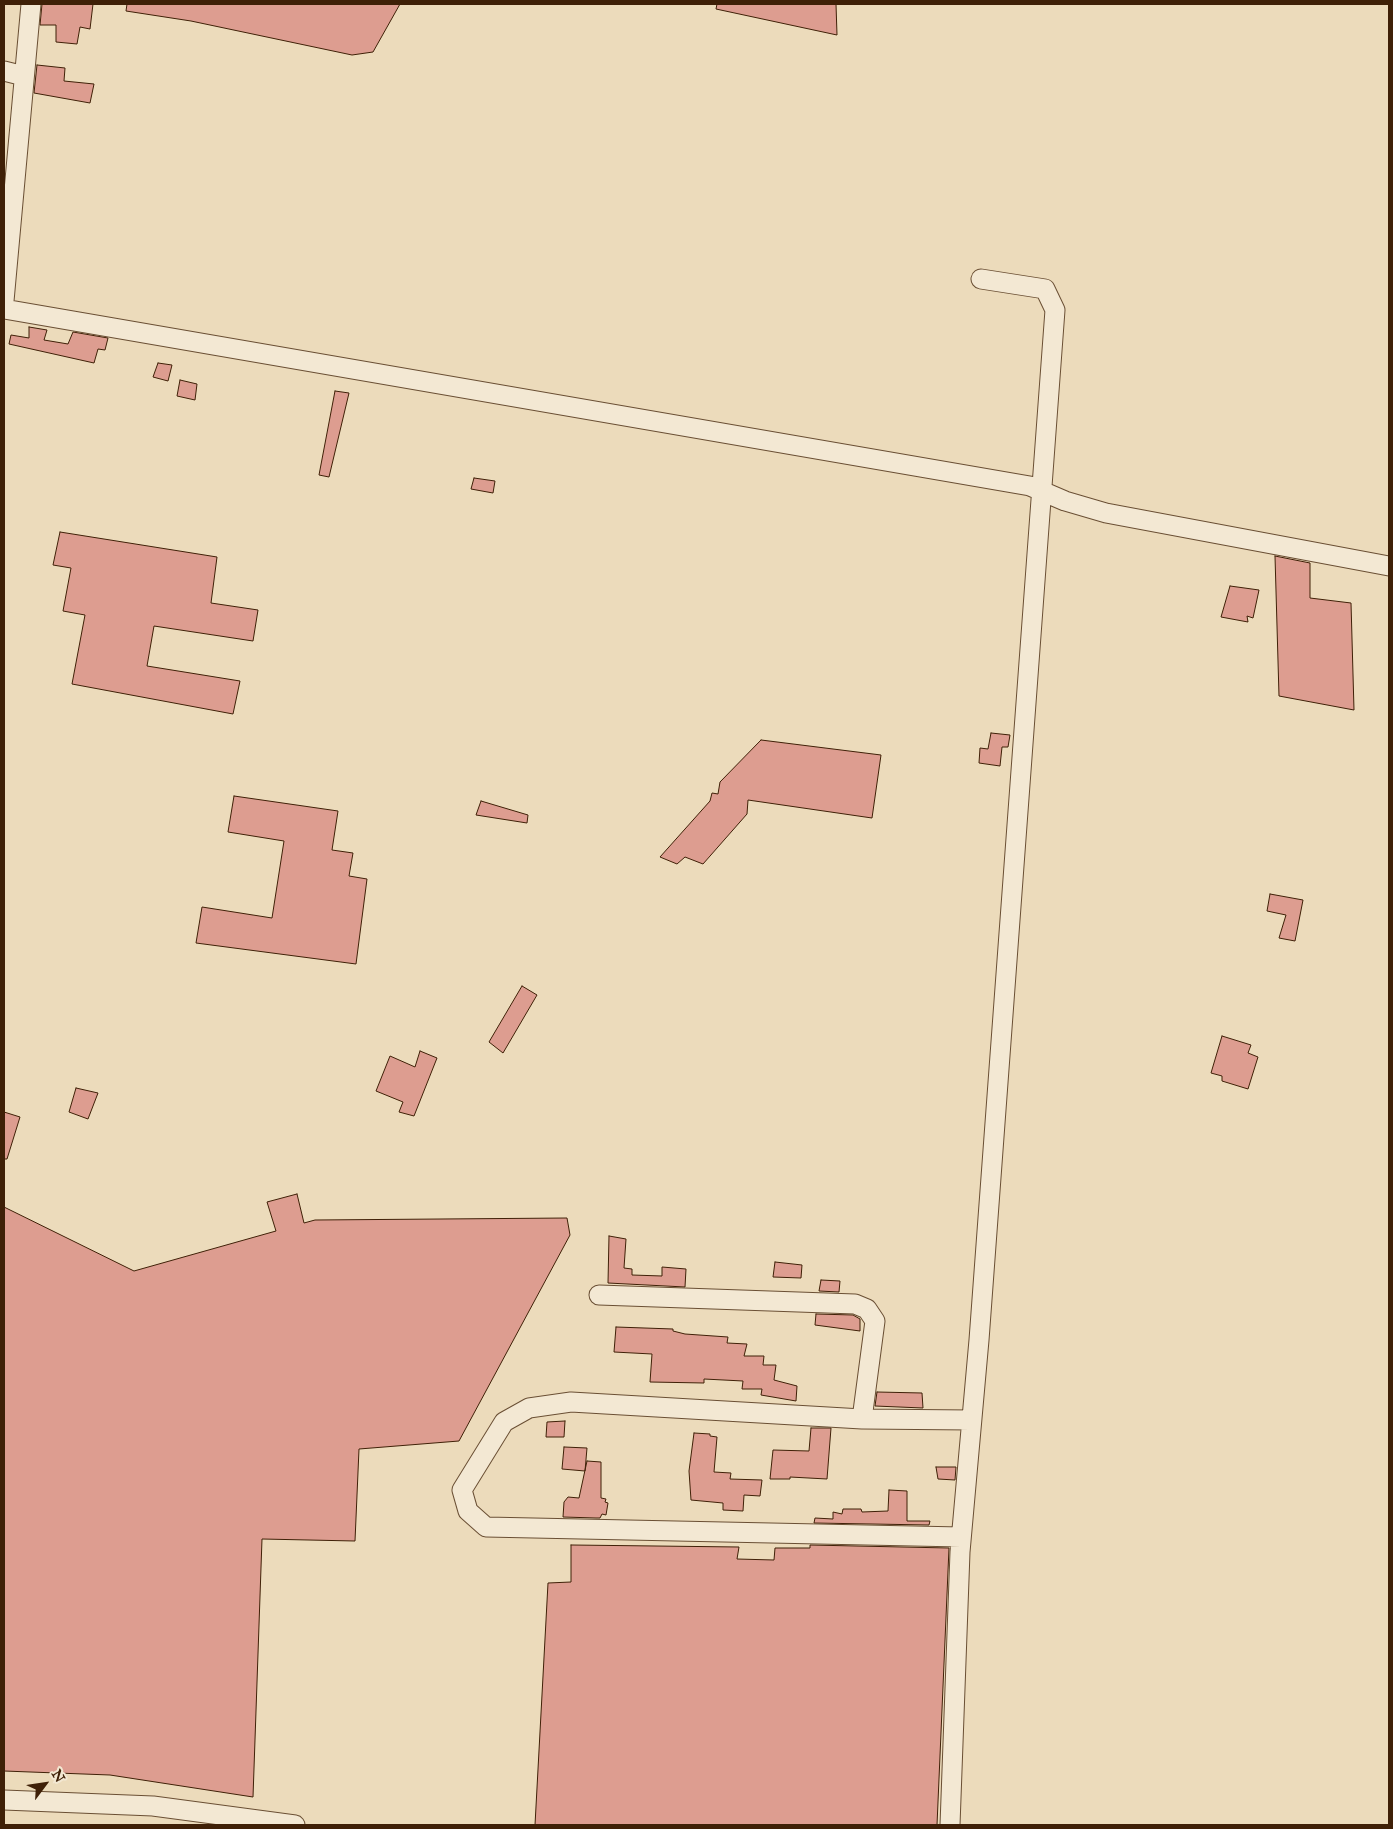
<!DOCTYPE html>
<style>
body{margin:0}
#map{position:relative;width:1393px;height:1829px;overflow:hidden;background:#ecdbbb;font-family:"IM FELL Great Primer",serif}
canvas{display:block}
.frame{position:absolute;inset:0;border:5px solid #3f2007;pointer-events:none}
.north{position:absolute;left:20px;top:1759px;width:50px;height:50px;-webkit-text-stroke:4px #f3e8d3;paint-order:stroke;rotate:59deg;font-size:14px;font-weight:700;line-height:20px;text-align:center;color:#3f2007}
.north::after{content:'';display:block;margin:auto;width:18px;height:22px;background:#3f2007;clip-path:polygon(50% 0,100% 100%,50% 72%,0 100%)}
</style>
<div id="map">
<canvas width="1393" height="1829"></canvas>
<div class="frame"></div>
<div class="north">N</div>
</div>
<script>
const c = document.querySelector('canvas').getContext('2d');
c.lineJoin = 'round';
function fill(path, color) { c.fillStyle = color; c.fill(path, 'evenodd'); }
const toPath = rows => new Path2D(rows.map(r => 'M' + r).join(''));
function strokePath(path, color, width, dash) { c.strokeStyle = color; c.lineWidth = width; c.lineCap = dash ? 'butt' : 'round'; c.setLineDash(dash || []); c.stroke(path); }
const building = toPath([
 [42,4,93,4,90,29,80,27,77,44,56,42,56,25,40,25,42,4],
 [127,4,400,4,373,52,352,55,191,21,126,11,127,4],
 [717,4,836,4,837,35,716,9,717,4],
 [37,65,65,68,64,81,94,84,90,103,34,93,37,65],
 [29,327,47,330,44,340,68,344,73,332,108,338,105,350,98,349,94,363,9,344,11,335,29,338,29,327],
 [158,363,172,365,168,381,153,377,158,363],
 [180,380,197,384,195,400,177,396,180,380],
 [335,391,349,393,329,477,319,475,335,391],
 [474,478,495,481,493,493,471,489,474,478],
 [60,532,217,557,211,603,258,610,253,641,154,626,147,666,240,681,233,714,72,684,85,615,63,611,71,568,53,565,60,532],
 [1275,556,1310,563,1310,598,1351,603,1354,710,1279,696,1275,556],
 [1230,586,1259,590,1253,618,1247,616,1248,622,1221,617,1230,586],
 [991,733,1010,735,1008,747,1002,747,1000,766,979,763,980,748,988,749,991,733],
 [761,740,881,755,872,818,748,800,747,814,703,864,685,857,677,864,660,857,710,801,712,793,718,794,720,782,761,740],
 [234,796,338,811,332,850,353,853,349,876,367,879,356,964,196,943,202,907,272,918,284,841,228,832,234,796],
 [481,801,528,815,527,823,476,815,481,801],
 [1270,894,1303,900,1295,941,1279,938,1286,915,1267,911,1270,894],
 [522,986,537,995,503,1053,489,1042,522,986],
 [1222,1036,1251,1045,1248,1053,1258,1057,1248,1089,1222,1081,1222,1076,1211,1073,1222,1036],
 [420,1051,437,1058,414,1116,399,1112,403,1102,376,1091,390,1056,415,1067,420,1051],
 [76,1088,98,1093,88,1119,69,1112,76,1088],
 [4,1112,20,1117,7,1159,4,1159,4,1112],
 [297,1194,304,1223,315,1220,567,1218,570,1235,459,1441,359,1449,355,1541,262,1539,253,1797,110,1775,4,1771,4,1207,134,1271,276,1231,267,1202,297,1194],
 [609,1236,626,1239,624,1268,632,1269,632,1275,662,1276,662,1267,686,1269,685,1287,608,1283,609,1236],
 [775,1262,802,1265,801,1278,773,1277,775,1262],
 [821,1280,840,1281,839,1292,819,1291,821,1280],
 [816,1314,853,1315,860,1319,860,1331,815,1325,816,1314],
 [616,1327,673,1329,673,1331,685,1334,728,1337,727,1343,747,1344,744,1356,764,1356,763,1365,776,1365,774,1380,797,1386,796,1401,761,1395,762,1389,742,1389,743,1381,704,1379,704,1383,650,1382,652,1354,614,1352,616,1327],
 [877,1392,922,1393,923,1408,875,1406,877,1392],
 [565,1421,564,1437,546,1437,547,1422,565,1421],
 [811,1428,831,1428,827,1479,790,1477,790,1479,770,1479,773,1450,809,1451,811,1428],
 [694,1433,710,1434,710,1436,717,1437,714,1472,731,1473,730,1479,762,1480,760,1496,744,1495,743,1511,723,1510,723,1503,691,1500,689,1471,694,1433],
 [564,1447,587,1448,585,1471,562,1469,564,1447],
 [587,1461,601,1462,601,1498,606,1499,605,1502,608,1503,606,1515,602,1514,600,1518,596,1518,563,1517,564,1502,568,1497,579,1498,587,1461],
 [936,1467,956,1467,955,1480,938,1479,936,1467],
 [889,1490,907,1491,907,1521,930,1521,929,1525,814,1523,815,1518,833,1519,833,1512,842,1514,843,1509,861,1509,862,1512,888,1511,889,1490],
 [571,1545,739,1547,737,1559,774,1560,775,1548,810,1548,810,1545,949,1548,937,1825,535,1825,548,1583,571,1582,571,1545]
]);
fill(building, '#dd9d90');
strokePath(building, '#3f2007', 1);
const minor = toPath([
 [4,71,24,76],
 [4,301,31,4],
 [4,309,1030,486,1065,501,1106,513,1389,566],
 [599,1295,855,1304,867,1309,875,1321,862,1419],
 [961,1537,486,1527,468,1511,462,1490,504,1422,529,1408,571,1402,862,1419,971,1420],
 [4,1800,153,1806,295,1825],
 [950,1825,960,1552,979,1340,1055,310,1045,289,981,279]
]);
strokePath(minor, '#6a4f34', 21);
strokePath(minor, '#f3e8d3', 19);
</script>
